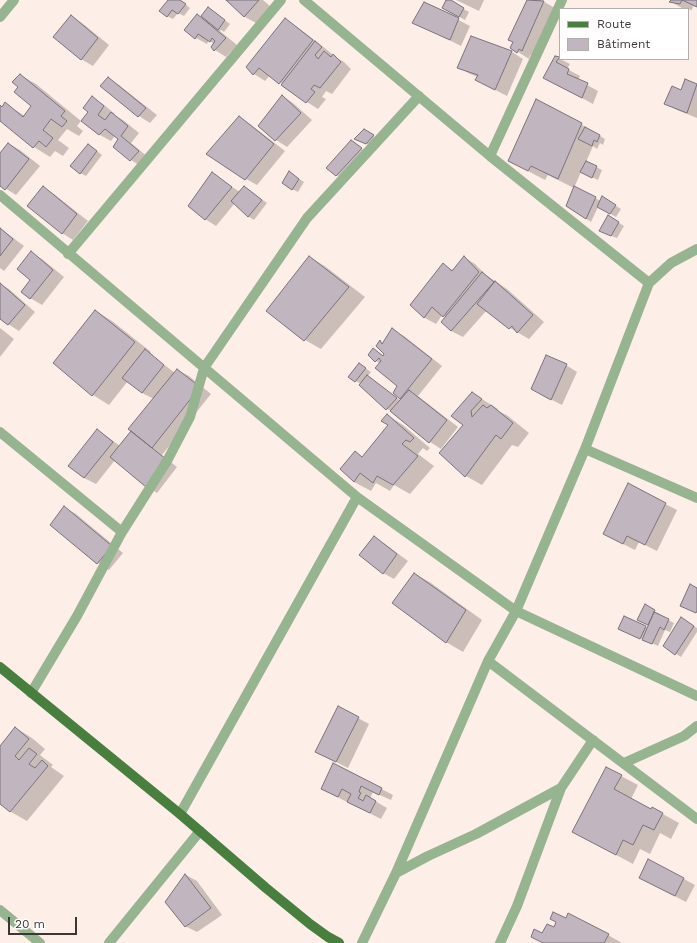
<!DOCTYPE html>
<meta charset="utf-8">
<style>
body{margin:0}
#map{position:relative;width:697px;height:943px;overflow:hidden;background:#feeee8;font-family:"Work Sans",sans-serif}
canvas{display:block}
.legend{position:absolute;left:559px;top:8px;width:130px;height:52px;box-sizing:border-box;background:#fff;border:1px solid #b1afae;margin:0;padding:5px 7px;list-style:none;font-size:12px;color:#3c3634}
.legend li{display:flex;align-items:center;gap:8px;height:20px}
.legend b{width:20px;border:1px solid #b1afae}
.scale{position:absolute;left:8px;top:917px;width:69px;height:18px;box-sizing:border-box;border:2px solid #3c3634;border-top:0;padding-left:5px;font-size:12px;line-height:14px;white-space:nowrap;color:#3c3634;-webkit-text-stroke:3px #fff;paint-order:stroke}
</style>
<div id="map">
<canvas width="697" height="943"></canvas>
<ul class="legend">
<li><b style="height:5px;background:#487e3e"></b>Route</li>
<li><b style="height:11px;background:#c1b5c0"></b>Bâtiment</li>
</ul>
<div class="scale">20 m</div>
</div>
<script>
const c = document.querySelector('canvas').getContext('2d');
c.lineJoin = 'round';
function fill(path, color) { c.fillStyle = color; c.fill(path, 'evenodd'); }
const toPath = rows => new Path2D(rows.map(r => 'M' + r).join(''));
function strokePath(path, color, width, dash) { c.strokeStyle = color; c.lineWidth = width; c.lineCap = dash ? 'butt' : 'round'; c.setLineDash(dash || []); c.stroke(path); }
fill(toPath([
 [169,0,180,0,190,8,184,16,178,13,173,19,167,16],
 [227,0,263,0,270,6,256,23,245,17],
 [447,0,469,12,465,20,443,8],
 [456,0,484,0,479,11],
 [528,0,541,0,555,8,533,57,530,55,529,59,512,48,515,42,510,39],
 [672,0,697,0,697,7,693,6,692,10,682,8,671,2],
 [425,3,470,26,461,46,413,22],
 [208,8,230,24,224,32,221,30,220,31,237,45,226,57,215,50,214,44,209,40,207,44,196,38,197,15,206,20],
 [71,17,82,23,109,45,93,66,81,59],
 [285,19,296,26,326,49,332,54,332,55,344,62,351,69,332,94,326,91,322,97,326,99,318,109,307,102,270,75,265,81,254,74,247,67],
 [472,37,512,52,523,59,507,96,476,80,478,77,470,74,459,68],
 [556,57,570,64,567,69,580,76,578,80,598,91,593,104,556,84],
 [20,75,36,84,81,121,77,126,83,131,79,136,67,129,58,140,69,148,63,156,55,151,50,157,34,147,0,120,0,105,3,107,6,104,25,116,33,106,19,87],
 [108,78,119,85,157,115,150,123,139,116,102,86],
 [686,80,697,85,697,118,677,110,665,103,681,91],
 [282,96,293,103,312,120,287,147,276,140,260,126],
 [92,98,103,104,115,114,114,115,123,120,139,133,131,143,149,158,142,167,131,160,114,146,119,139,115,136,111,141,100,135,82,121,90,112],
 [239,117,250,124,285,151,257,185,246,179],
 [581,124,605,139,603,145,600,143,597,149,593,146,586,162,602,170,598,180,581,172,574,188,601,201,603,198,621,209,616,217,598,207,591,222,567,206,574,188,548,175,545,180,526,170],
 [369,133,378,139,372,147,356,138],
 [9,144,20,150,40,166,16,195,0,185,0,155],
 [357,145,366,152,342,179,328,168],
 [93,148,102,155,86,176,80,173],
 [289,172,304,182,298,192,292,189],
 [212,174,240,192,244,187,267,203,254,220,249,217,235,203,216,226,205,219],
 [43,187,54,194,88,221,73,240,62,233],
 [608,216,624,226,617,238,606,234],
 [0,228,24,246,4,271,0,268],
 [31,253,42,259,64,277,42,305,30,298],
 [310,257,326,267,365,297,321,349,305,340],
 [464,257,475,264,486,275,507,289,544,322,529,339,510,328,487,310,463,337,451,331,442,322,446,317,442,315,436,324,425,318,411,304,443,265,453,270],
 [0,284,9,289,35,312,19,331,8,324,0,317],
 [96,311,112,321,151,352,150,354,175,373,177,370,189,376,211,394,162,455,177,467,157,493,146,486,115,460,96,484,84,478,69,465,97,430,108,437,120,446,154,399,142,393,128,381,109,405,93,395,54,363],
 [0,328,14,339,0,357],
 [392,330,404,336,442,366,418,396,458,427,441,449,430,442,393,412,387,409,361,384,349,377,359,364,371,372,367,377,401,401,402,399,400,398,398,386,380,364,369,355,374,350,384,356,386,354,380,342,384,344],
 [566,365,577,372,562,405,544,396],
 [472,393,498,409,497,410,508,416,529,433,518,447,512,445,482,485,466,476,440,453,464,425],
 [387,415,403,425,430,448,427,451,423,448,418,454,434,466,410,494,394,485,390,491,376,483,371,491,354,482,341,469,355,452,363,457,389,424],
 [628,485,677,510,657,551,639,542,635,550,615,540],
 [65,508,76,514,123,553,109,570,98,563,51,524],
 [374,537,385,544,408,561,394,579,383,573],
 [415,574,431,583,482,620,463,652,446,642],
 [654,611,660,614,659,615,674,623,670,632,665,630,658,646,625,631,625,617,648,628,649,625,638,619],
 [687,622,697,628,697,632,681,657,664,646],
 [358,718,369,724,348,768,328,758],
 [16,728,32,738,45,749,40,755,53,765,51,767,64,776,27,821,11,812,0,803,0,748],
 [334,764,393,795,391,800,373,792,370,798,387,808,381,819,333,795],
 [606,768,638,785,631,799,652,810,652,808,679,823,671,839,660,833,650,854,640,849,633,864,590,841],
 [649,860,695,885,686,902,651,884],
 [186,875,197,881,222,915,197,932,185,926],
 [566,919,608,935,622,943,544,943,542,934,554,929]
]), '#0003');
const building = toPath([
 [168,0,180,0,186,4,178,14,172,10,167,17,159,11,168,0],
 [226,0,259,0,244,17,226,0],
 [446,0,451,0,464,8,459,17,442,8,446,0],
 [527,0,544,1,522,51,519,49,517,53,510,48,513,42,508,40,527,0],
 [671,0,697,0,697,7,682,0,680,4,669,2,671,0],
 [424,2,459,18,450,40,412,23,424,2],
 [208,7,225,20,218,30,201,16,208,7],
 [197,14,226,38,214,51,211,47,215,41,212,38,210,42,198,34,195,39,184,30,197,14],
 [71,15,98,38,81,60,53,37,71,15],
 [285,18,313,40,279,84,259,68,253,75,246,67,285,18],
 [471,36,512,51,495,90,475,80,478,75,457,68,471,36],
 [315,41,322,47,315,55,318,59,324,51,331,57,333,54,341,62,320,88,314,85,311,89,315,92,306,103,281,85,315,41],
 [555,56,560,57,556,62,569,69,567,74,588,83,582,98,543,78,555,56],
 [20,74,65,111,61,116,67,121,62,127,51,119,43,130,53,138,46,147,39,141,33,148,0,121,0,105,2,107,5,102,23,117,31,106,14,92,18,87,12,82,20,74],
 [108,77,146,108,138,117,100,86,108,77],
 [685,79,697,84,687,113,664,104,672,86,681,90,685,79],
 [282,95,301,113,275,141,258,126,282,95],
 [92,96,104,106,98,115,105,120,111,112,128,126,121,136,139,151,130,161,113,147,118,139,105,129,99,135,81,121,88,112,83,108,92,96],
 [536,99,582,123,558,179,531,166,528,171,508,161,536,99],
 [239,116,274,144,245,180,206,154,239,116],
 [585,127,600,135,597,142,594,140,592,146,578,139,585,127],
 [364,129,374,135,366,144,354,139,364,129],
 [351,140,362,148,336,176,326,168,351,140],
 [8,143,29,159,5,190,0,186,0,153,8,143],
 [88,144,97,151,80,174,70,166,88,144],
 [586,161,597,166,592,178,580,172,586,161],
 [289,171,299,179,292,190,282,183,289,171],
 [212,172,232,187,205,220,188,206,212,172],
 [43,186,77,214,62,234,27,206,43,186],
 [244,186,262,200,248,217,231,201,244,186],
 [574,186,596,197,586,219,566,206,574,186],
 [602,196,616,205,610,214,597,207,602,196],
 [608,215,619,222,611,236,599,231,608,215],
 [0,228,13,239,0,256,0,228],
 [31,251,53,270,30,299,21,292,30,280,17,269,31,251],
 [309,256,349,287,304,341,266,311,309,256],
 [464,256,479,272,443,317,432,307,424,318,410,305,443,263,452,271,464,256],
 [482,272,494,282,451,331,441,322,482,272],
 [495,281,533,315,517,333,512,326,509,329,477,304,495,281],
 [0,283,25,305,8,325,0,319,0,283],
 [95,310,135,342,92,396,53,363,95,310],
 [392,328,432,359,400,399,393,393,397,386,375,368,381,361,379,358,375,362,368,355,373,348,383,356,384,354,376,346,380,340,382,344,392,328],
 [145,349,164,365,142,393,122,378,145,349],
 [546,355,567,364,551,400,531,389,546,355],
 [359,363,366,368,355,382,348,377,359,363],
 [177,369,200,387,152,448,128,429,177,369],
 [367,375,397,398,386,410,359,385,367,375],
 [409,390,447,420,429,443,390,411,409,390],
 [472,392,482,399,471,411,472,417,483,405,487,408,491,405,513,423,501,439,496,435,465,477,439,453,463,425,451,416,472,392],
 [387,414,414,438,410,442,406,440,402,444,418,456,393,485,377,476,373,483,360,473,354,482,340,469,355,451,362,457,388,425,381,421,387,414],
 [97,429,113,442,84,478,68,466,97,429],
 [131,431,167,460,146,487,110,457,131,431],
 [628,483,666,503,645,545,627,536,623,544,603,534,628,483],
 [64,506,112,546,97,564,50,525,64,506],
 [374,536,397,554,383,574,359,555,374,536],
 [414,573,466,610,446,643,392,603,414,573],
 [690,584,697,588,697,611,696,613,680,606,690,584],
 [645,604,655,610,648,625,637,620,645,604],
 [654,612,669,619,664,630,660,627,652,644,642,640,654,612],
 [624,616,646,626,640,639,618,629,624,616],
 [681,617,694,626,675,655,663,646,681,617],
 [338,706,359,717,336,762,315,752,338,706],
 [15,727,29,739,15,756,19,760,29,748,37,754,29,764,35,768,42,760,48,766,10,812,0,804,0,746,15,727],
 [333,763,382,788,379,795,361,786,359,792,361,793,358,798,363,801,366,795,376,801,370,813,347,802,351,794,342,789,338,797,321,789,333,763],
 [606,767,622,775,614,789,651,809,652,807,663,813,654,830,643,825,633,845,623,840,616,855,572,832,606,767],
 [648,859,684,878,675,896,639,878,648,859],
 [185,874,211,908,185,927,165,902,185,874],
 [553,912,566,918,568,913,609,934,604,943,543,943,531,937,534,929,542,933,547,924,554,927,556,922,550,919,553,912]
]);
fill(building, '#c1b5c0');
strokePath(building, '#7c727b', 1);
strokePath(toPath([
 [304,0,490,156,649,283],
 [0,17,14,0],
 [490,156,562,0],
 [0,195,357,497,516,611,697,696],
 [68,254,281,0],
 [0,432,122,532],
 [585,449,697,498],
 [488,661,697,819],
 [31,693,77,616,122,532,167,461,190,417,204,368,307,218,419,96],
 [624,763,684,736,697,726],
 [180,814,357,497],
 [396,873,428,856,476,834,561,788,593,740],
 [0,910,40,943],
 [109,943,200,831],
 [362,943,396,873,488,661,516,611,585,449,649,283,671,263,697,249],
 [500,943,517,906,561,788]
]), '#97b491', 10);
strokePath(toPath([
 [0,667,180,814,266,888,310,924,328,937,339,943]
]), '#487e3e', 10);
</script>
